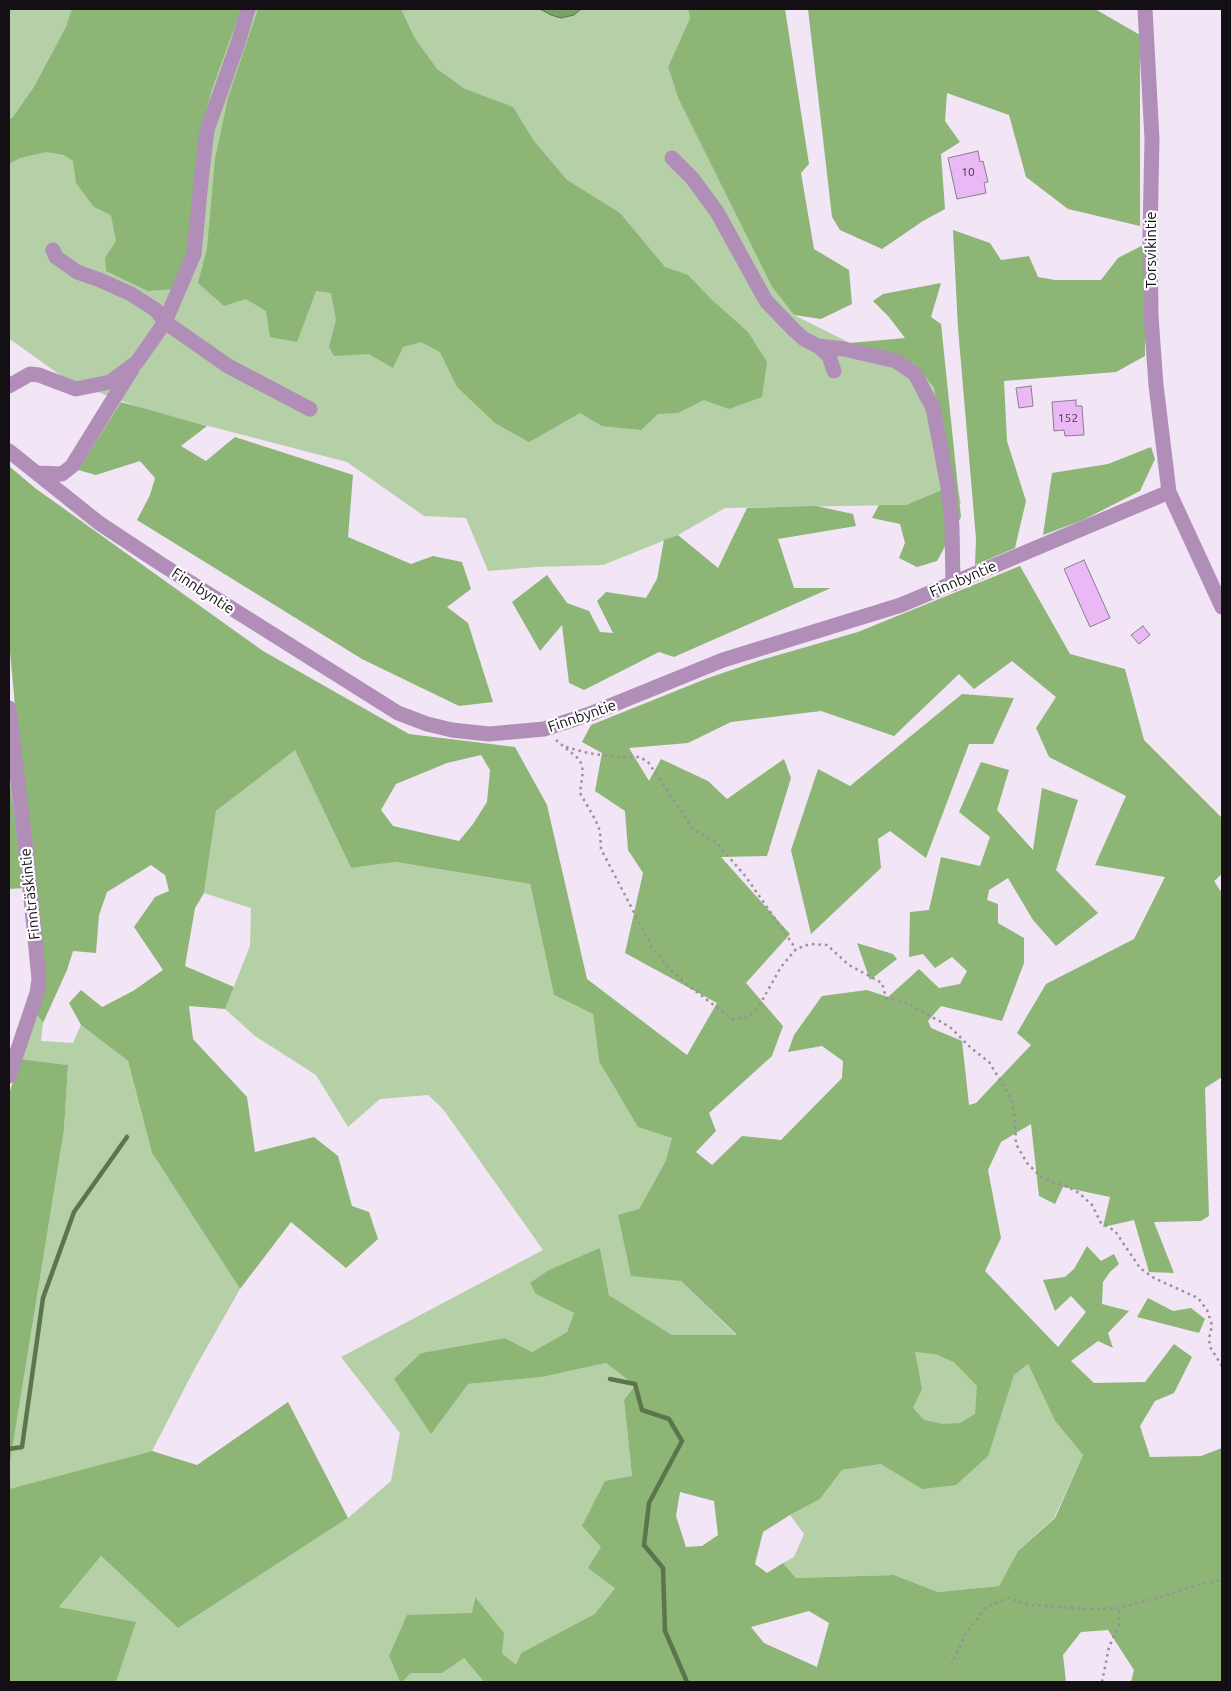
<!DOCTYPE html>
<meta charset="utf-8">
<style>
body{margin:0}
#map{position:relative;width:1231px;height:1691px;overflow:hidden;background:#f2e5f5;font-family:Ubuntu,sans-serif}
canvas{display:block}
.frame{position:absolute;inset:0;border:10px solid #130f14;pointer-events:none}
</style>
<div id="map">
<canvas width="1231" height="1691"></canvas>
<div class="frame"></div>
</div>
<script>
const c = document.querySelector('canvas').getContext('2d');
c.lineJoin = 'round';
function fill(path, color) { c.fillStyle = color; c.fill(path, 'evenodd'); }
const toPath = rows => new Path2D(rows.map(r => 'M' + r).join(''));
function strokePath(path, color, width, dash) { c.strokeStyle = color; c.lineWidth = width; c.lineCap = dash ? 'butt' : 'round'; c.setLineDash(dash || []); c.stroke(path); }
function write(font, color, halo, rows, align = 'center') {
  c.font = font + ' Ubuntu,sans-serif'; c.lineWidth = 4.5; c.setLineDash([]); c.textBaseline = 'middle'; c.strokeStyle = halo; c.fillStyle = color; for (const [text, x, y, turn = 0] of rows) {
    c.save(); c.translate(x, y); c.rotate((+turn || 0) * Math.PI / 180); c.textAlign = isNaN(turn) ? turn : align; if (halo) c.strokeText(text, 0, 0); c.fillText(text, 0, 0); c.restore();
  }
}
fill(toPath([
 [9,9,688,9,690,18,668,67,678,98,772,287,794,315,850,343,913,363,936,379,961,504,725,508,678,535,603,565,536,567,488,571,466,518,424,516,347,462,147,410,70,382,11,340,9,341],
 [295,749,351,868,394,862,530,884,554,995,593,1014,599,1061,672,1138,665,1162,639,1209,681,1281,737,1336,672,1335,609,1295,600,1248,537,1294,574,1313,567,1332,532,1352,505,1338,421,1353,468,1384,542,1377,606,1363,635,1384,624,1400,632,1476,601,1547,615,1588,595,1615,521,1653,516,1666,502,1653,474,1598,473,1613,389,1656,400,1682,116,1682,135,1622,59,1607,101,1556,178,1628,348,1518,391,1481,400,1433,341,1357,543,1250,443,1109,428,1095,380,1099,348,1127,316,1075,255,1036,225,1009,250,946,251,908,204,893,216,811],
 [37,1015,43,1023,41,1041,73,1043,81,1025,128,1061,152,1153,240,1289,194,1370,152,1451,9,1489,9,1469,64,1130,68,1065,20,1059],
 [799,1194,1002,1412,1014,1375,1028,1364,1055,1421,1083,1455,1054,1518,1018,1551,999,1586,938,1592,894,1575,796,1578,783,1563,794,1557,804,1534,790,1515,820,1499,842,1470,881,1464],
 [464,1658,484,1682,402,1682,411,1673,442,1672]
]), '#b5d0a6');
fill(toPath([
 [72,9,241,9,211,92,201,134,190,255,174,289,148,291,106,271,105,258,116,241,111,215,94,207,76,183,73,161,64,155,46,152,20,158,9,164,9,120,13,117,34,87,66,27],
 [258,9,401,9,414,37,437,69,465,89,513,107,534,141,567,180,620,213,665,267,688,275,712,300,748,332,767,362,762,397,729,409,704,400,678,413,658,414,641,430,602,426,580,413,529,442,495,423,457,387,440,352,421,342,403,347,393,368,369,354,334,356,329,347,336,320,331,293,316,291,297,342,270,337,266,311,246,299,224,306,198,283,207,249,215,159,228,98],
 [688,9,785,9,809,164,801,173,814,249,849,270,852,304,821,319,794,315,772,287,678,98,668,67,690,18],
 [808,9,1095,9,1140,35,1140,226,1068,209,1026,177,1009,115,947,93,945,121,960,142,941,154,945,209,923,221,882,249,840,230,832,217],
 [953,230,990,243,1001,260,1029,256,1038,277,1055,280,1101,280,1118,258,1145,244,1145,356,1116,372,1004,381,1007,441,1026,501,1015,548,975,565,976,539,958,328],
 [941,283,931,317,941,324,961,517,937,561,917,567,899,558,905,543,900,524,872,518,879,505,906,505,952,486,944,452,934,387,913,363,850,343,905,338,889,317,873,301,883,294],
 [121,402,207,426,181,446,206,461,235,437,353,475,348,537,411,564,433,556,462,562,471,589,447,607,468,623,493,702,459,706,362,659,137,520,150,495,155,478,140,461,96,475,78,470],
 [1151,447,1155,459,1140,491,1083,520,1043,535,1052,473,1108,464],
 [9,466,35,488,263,651,409,734,515,747,547,805,587,979,687,1055,717,1003,625,953,643,873,628,850,625,811,595,791,602,753,582,742,591,725,708,678,761,660,858,632,1020,566,1070,654,1125,669,1144,740,1222,818,1222,874,1214,881,1222,893,1222,1077,1205,1088,1209,1216,1201,1221,1154,1222,1174,1273,1149,1272,1134,1220,1103,1227,1110,1197,1063,1187,1055,1204,1039,1196,1031,1124,1001,1142,988,1170,1001,1238,985,1271,1058,1347,1086,1312,1071,1296,1055,1311,1043,1280,1065,1277,1074,1269,1087,1246,1101,1261,1114,1254,1119,1264,1110,1272,1103,1282,1102,1304,1129,1311,1108,1333,1113,1348,1098,1341,1071,1361,1094,1383,1145,1382,1174,1344,1192,1357,1174,1393,1155,1401,1140,1426,1150,1457,1201,1456,1222,1448,1222,1682,1131,1682,1134,1670,1108,1630,1081,1632,1063,1655,1066,1682,484,1682,464,1658,442,1673,411,1673,402,1682,400,1682,389,1656,407,1615,472,1613,475,1597,504,1633,502,1653,516,1665,521,1653,595,1614,615,1588,588,1568,601,1547,582,1526,605,1481,632,1476,624,1400,635,1385,606,1363,542,1377,468,1384,431,1434,394,1379,421,1353,505,1338,532,1352,567,1332,574,1313,536,1294,530,1283,549,1270,600,1248,609,1295,672,1335,737,1335,681,1281,631,1276,618,1215,639,1209,665,1162,672,1138,638,1127,599,1061,593,1014,554,995,530,884,395,862,351,868,295,750,216,811,204,893,195,908,185,966,234,987,225,1009,189,1006,193,1039,247,1097,255,1152,314,1137,338,1156,352,1206,369,1212,378,1239,346,1268,291,1222,240,1289,152,1153,128,1061,81,1025,69,1003,81,990,102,1007,133,991,163,970,134,927,155,897,169,891,165,875,151,865,107,892,99,915,96,953,73,951,67,970,43,1023,37,1015,19,749,9,641],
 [1012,661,1056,697,1036,728,1049,757,1126,796,1095,865,1165,877,1134,939,1046,984,1017,1033,1031,1045,976,1103,969,1105,962,1041,931,1028,928,1021,941,1006,1002,1021,1024,963,1024,938,998,923,998,904,987,900,989,890,1008,878,1033,920,1056,946,1098,913,1056,870,1078,800,1042,788,1033,850,997,810,1009,770,981,762,959,812,990,837,980,866,941,857,929,910,910,912,909,957,923,954,935,968,952,957,967,971,960,984,939,988,919,969,888,997,867,990,822,996,794,1035,788,1052,822,1046,843,1061,842,1078,781,1140,742,1136,712,1165,696,1152,716,1131,709,1113,772,1056,783,1026,746,983,790,934,721,857,767,856,791,778,784,759,727,799,708,781,661,759,649,781,629,748,688,743,731,722,821,711,894,736,959,674,974,689],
 [481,755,490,770,487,802,473,824,459,841,393,826,381,810,396,784,447,763],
 [915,1352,935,1354,954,1362,977,1386,975,1414,960,1423,943,1424,924,1420,913,1408,922,1389],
 [1028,1364,1055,1421,1083,1455,1055,1518,1018,1551,999,1586,938,1592,894,1575,796,1578,783,1563,767,1573,755,1564,763,1532,790,1515,820,1499,842,1470,881,1464,922,1489,956,1485,988,1456,1014,1375],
 [680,1492,714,1501,718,1535,702,1546,686,1547,676,1516],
 [809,1611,829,1623,817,1667,764,1643,751,1627],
 [816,506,853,514,856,526,778,539,794,588,831,588,674,657,659,652,584,690,569,683,562,625,540,651,512,602,547,575,567,603,589,611,600,632,613,633,597,601,606,592,646,598,657,579,664,540,678,535,718,568,747,508],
 [962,694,1014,698,993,744,969,744,926,858,890,831,878,839,881,868,811,934,791,850,818,769,850,786],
 [9,776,24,888,9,889],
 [857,943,893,954,897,959,870,980],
 [20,1059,68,1065,64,1130,9,1469,9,1094],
 [1148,1298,1173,1311,1191,1308,1205,1319,1199,1333,1137,1317],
 [288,1402,348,1518,178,1628,101,1556,59,1607,136,1622,116,1682,9,1682,9,1489,152,1451,197,1465]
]), '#8cb576');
const water = toPath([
 [540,9,581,9,574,15,561,18,551,15,540,9]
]);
fill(water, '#7aa264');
strokePath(water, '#5b764c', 1);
strokePath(toPath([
 [610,1379,635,1384,642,1410,669,1419,682,1441,649,1503,644,1545,663,1568,665,1631,687,1682],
 [9,1449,22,1447,43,1298,74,1212,127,1137]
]), '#5b764c', 4.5);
const building = toPath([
 [978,151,980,162,983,161,988,182,984,183,986,193,957,199,948,158,978,151],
 [1031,386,1033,406,1019,408,1016,388,1031,386],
 [1076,400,1076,406,1082,406,1084,435,1065,436,1064,430,1054,431,1052,402,1076,400],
 [1084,560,1110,618,1090,627,1064,569,1084,560],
 [1143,626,1150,635,1139,644,1131,635,1143,626]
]);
fill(building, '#eab9f5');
strokePath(building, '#897e8b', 1);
strokePath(toPath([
 [556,740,580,760,583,771,580,793,595,819,600,831,601,849,652,947,669,968,685,983,732,1019,749,1017,759,1006,781,967,796,949,810,944,827,945,849,965,882,983,886,998,903,1001,950,1027,971,1048,989,1062,1011,1098,1015,1118,1016,1144,1027,1163,1041,1177,1055,1183,1064,1185,1079,1193,1092,1205,1101,1223,1115,1231,1140,1268,1154,1278,1198,1298,1207,1310,1212,1325,1209,1339,1210,1347,1222,1366],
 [566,747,588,753,614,757,640,757,648,762,694,830,716,842,746,877,796,949],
 [951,1665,965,1635,986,1607,1008,1598,1028,1605,1089,1609,1119,1608,1157,1598,1197,1585,1222,1580],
 [1102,1682,1109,1647,1119,1625,1119,1608]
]), '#9a909c', 2.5, [2.5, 4]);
strokePath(toPath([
 [1145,9,1152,139,1150,236,1151,316,1156,385,1169,492,1222,607],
 [672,158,692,178,717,212,766,301,794,330,804,339,818,346,844,349,896,361,915,374,933,408,940,444,949,493,952,527,953,584],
 [53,250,56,257,77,272,100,280,131,294,156,310,165,322,228,366,310,409],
 [818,346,829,356,834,371],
 [9,386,30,374,39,375,76,389,110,382,137,362,165,322,194,254,201,181,207,130,238,43,248,9],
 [9,451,99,523,161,564,398,713,427,724,452,730,489,734,544,729,590,714,723,660,901,605,1169,492],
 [38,473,62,474,72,466,132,369],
 [9,708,28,868,39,979,37,993,9,1076]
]), '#b08eb8', 15);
write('12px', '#493a4c', null, [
 ["10",968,172],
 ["152",1068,418]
]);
write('15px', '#130f14', '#fff', [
 ["Torsvikintie",1151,250,-90],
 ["Finnbyntie",963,579,-23],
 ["Finnbyntie",203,591,33],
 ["Finnbyntie",582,716,-19],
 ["Finnträskintie",30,894,-96]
]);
</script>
